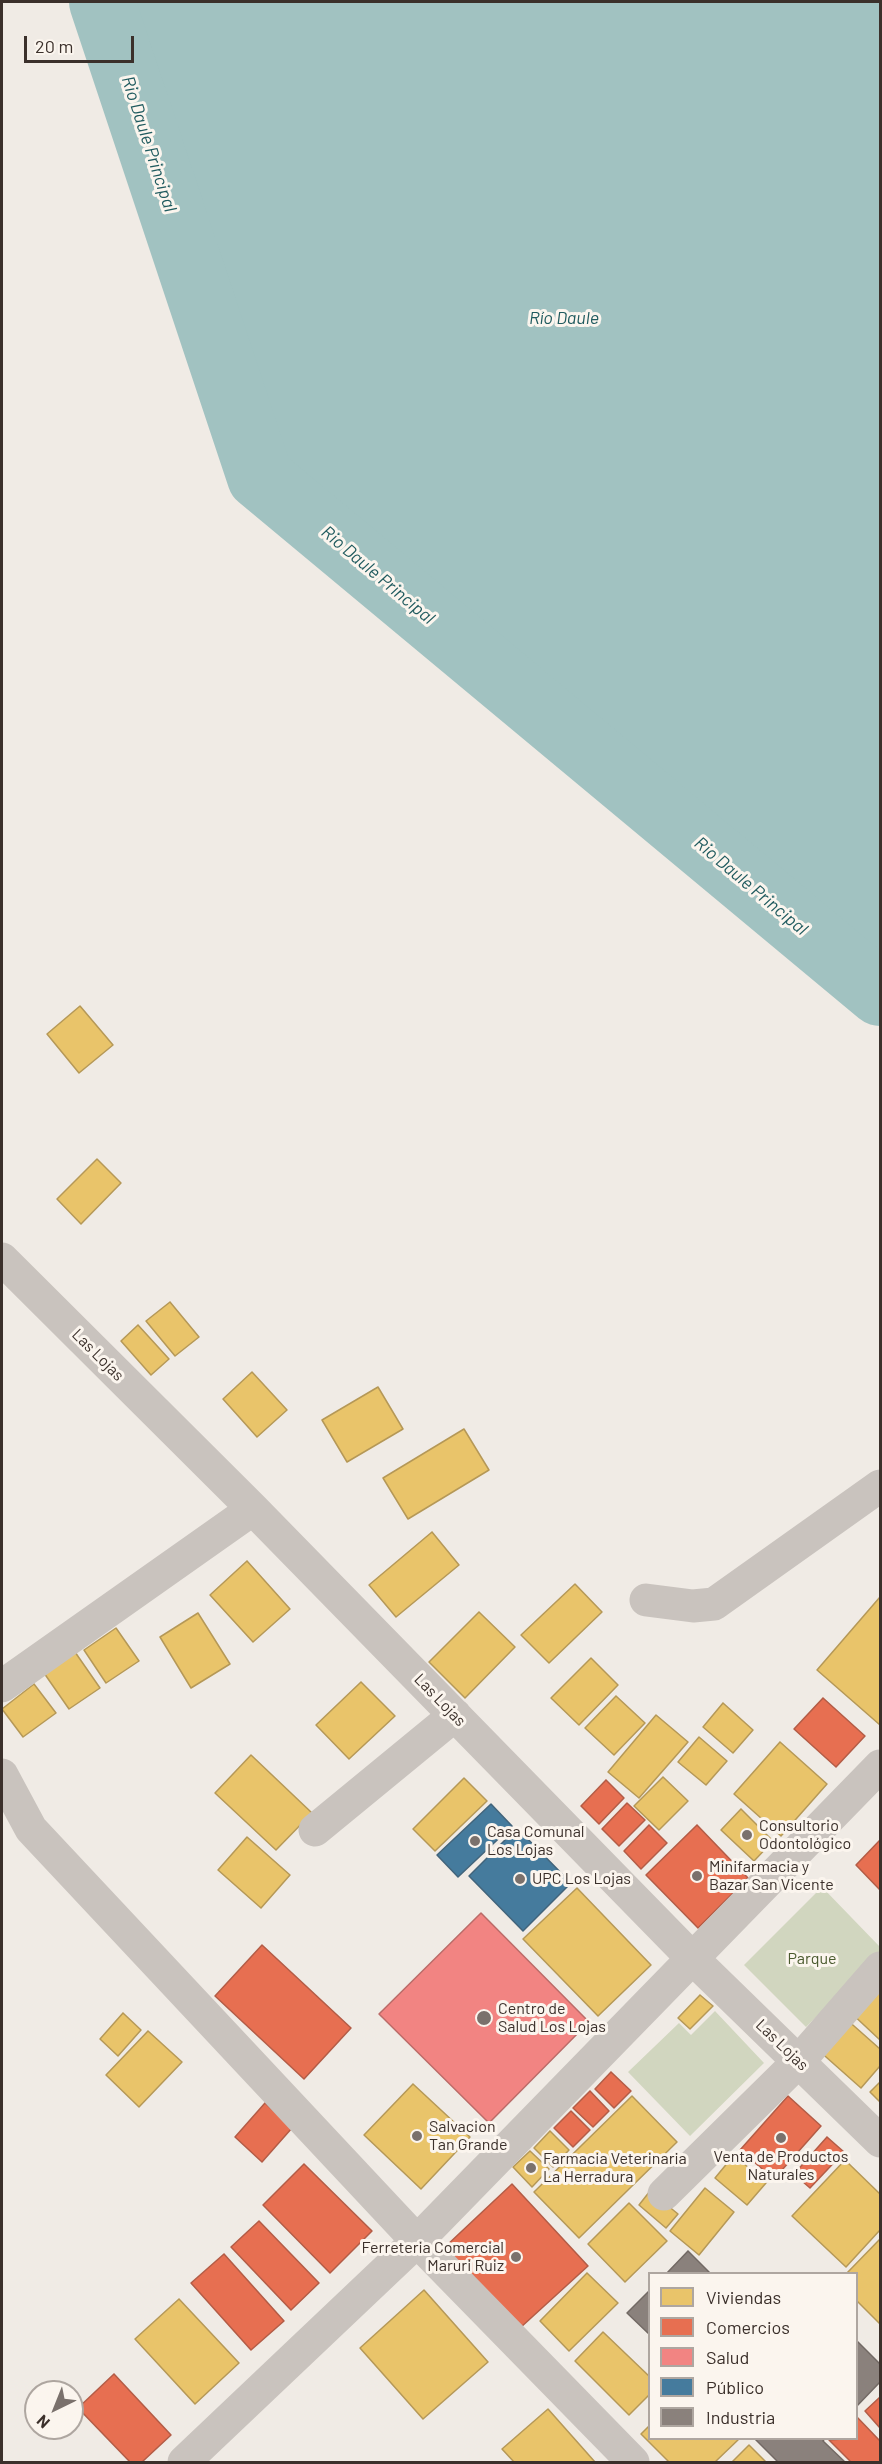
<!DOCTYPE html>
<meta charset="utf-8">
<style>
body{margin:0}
#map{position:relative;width:882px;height:2464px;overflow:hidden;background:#f0ebe5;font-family:Barlow,sans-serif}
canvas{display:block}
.frame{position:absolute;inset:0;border:3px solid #3b302b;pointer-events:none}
.legend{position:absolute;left:648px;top:2272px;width:210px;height:168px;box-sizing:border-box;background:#fbf5ee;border:2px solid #aea6a0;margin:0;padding:8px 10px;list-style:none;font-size:18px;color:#3b302b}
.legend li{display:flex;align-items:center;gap:12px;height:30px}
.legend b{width:30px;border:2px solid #aea6a0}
.north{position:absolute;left:24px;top:2380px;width:60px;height:60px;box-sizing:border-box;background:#fbf5ee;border:2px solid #aea6a0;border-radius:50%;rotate:223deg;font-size:16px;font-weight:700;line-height:24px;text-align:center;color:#3b302b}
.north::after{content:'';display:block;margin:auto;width:21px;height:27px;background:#7a716c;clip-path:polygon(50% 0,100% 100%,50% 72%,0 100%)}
.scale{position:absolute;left:24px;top:36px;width:110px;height:27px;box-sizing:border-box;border:3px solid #3b302b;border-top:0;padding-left:8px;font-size:18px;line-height:21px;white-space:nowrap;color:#3b302b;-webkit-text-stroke:4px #fbf5ee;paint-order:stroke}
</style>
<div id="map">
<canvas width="882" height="2464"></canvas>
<div class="frame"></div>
<ul class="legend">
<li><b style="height:16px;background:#e9c46a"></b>Viviendas</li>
<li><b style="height:16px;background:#e76f51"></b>Comercios</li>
<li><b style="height:16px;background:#f28482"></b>Salud</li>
<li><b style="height:16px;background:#457b9d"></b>Público</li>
<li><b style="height:16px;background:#8a817c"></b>Industria</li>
</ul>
<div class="north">N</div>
<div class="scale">20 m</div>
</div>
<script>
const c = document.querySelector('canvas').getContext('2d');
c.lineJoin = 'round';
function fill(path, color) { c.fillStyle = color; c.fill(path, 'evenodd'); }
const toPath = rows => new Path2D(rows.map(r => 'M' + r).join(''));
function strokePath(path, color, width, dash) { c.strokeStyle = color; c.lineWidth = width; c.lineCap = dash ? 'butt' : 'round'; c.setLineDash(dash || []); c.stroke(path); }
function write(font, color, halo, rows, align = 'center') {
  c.font = font + ' Barlow,sans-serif'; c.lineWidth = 6; c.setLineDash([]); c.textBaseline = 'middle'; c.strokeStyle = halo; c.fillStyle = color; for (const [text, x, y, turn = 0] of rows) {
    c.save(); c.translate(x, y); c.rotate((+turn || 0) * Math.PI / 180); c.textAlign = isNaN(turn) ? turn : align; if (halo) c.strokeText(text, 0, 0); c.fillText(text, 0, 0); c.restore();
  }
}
fill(toPath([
 [822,1887,880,1947,880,1954,806,2027,744,1965],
 [715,2011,764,2063,690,2136,628,2072,679,2023,691,2035]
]), '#d1d6bf');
fill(toPath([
 [102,2,880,2,880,993,260,477]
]), '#a1c2c1');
const homes = toPath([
 [80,1006,113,1045,79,1073,47,1034,80,1006],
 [97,1159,121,1183,81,1224,57,1199,97,1159],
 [170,1302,199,1337,175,1356,146,1321,170,1302],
 [138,1325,169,1359,151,1375,121,1341,138,1325],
 [252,1372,287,1410,257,1437,223,1399,252,1372],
 [378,1387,403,1429,347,1462,322,1420,378,1387],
 [464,1429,489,1470,408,1519,383,1478,464,1429],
 [432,1532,459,1565,396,1617,369,1585,432,1532],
 [247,1561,290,1609,253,1642,210,1595,247,1561],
 [575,1584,602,1612,549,1663,521,1635,575,1584],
 [880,1597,880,1725,817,1670,880,1597],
 [479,1612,515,1647,465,1698,429,1662,479,1612],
 [198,1613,230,1664,191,1688,160,1637,198,1613],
 [116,1628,139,1661,106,1683,84,1650,116,1628],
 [75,1652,100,1688,69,1709,44,1673,75,1652],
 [591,1658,618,1685,579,1725,551,1698,591,1658],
 [361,1682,395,1716,349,1759,316,1725,361,1682],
 [34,1684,56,1713,23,1737,2,1709,34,1684],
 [616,1696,645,1723,614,1755,585,1728,616,1696],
 [723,1703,753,1730,733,1753,703,1727,723,1703],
 [656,1715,688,1742,639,1798,608,1772,656,1715],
 [699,1737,727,1761,706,1785,678,1762,699,1737],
 [780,1742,827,1784,781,1836,734,1794,780,1742],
 [251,1755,312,1813,276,1850,215,1793,251,1755],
 [663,1777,688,1801,659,1830,634,1806,663,1777],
 [464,1778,487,1801,435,1851,413,1829,464,1778],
 [741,1809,773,1841,754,1861,721,1830,741,1809],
 [247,1837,290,1875,261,1908,218,1870,247,1837],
 [577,1888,651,1965,598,2016,523,1939,577,1888],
 [880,1992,880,2040,849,2011,880,1992],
 [700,1995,713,2006,690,2029,678,2018,700,1995],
 [123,2013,141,2030,118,2056,100,2039,123,2013],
 [845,2018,880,2049,880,2066,861,2088,817,2049,845,2018],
 [148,2031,182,2062,139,2107,106,2075,148,2031],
 [880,2082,880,2102,870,2092,880,2082],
 [413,2084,470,2137,421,2189,364,2135,413,2084],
 [632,2096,677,2142,579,2238,534,2192,632,2096],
 [550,2131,569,2150,553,2167,534,2148,550,2131],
 [530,2151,549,2169,532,2187,513,2167,530,2151],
 [734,2155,766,2183,747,2205,715,2178,734,2155],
 [845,2160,880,2194,880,2230,846,2267,792,2216,845,2160],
 [705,2188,734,2212,699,2255,670,2231,705,2188],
 [650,2191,678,2214,666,2228,639,2205,650,2191],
 [629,2203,667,2241,625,2282,588,2244,629,2203],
 [880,2239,880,2324,856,2300,856,2274,846,2274,880,2239],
 [587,2273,618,2303,569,2351,540,2321,587,2273],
 [424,2290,488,2362,423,2419,360,2348,424,2290],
 [179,2299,239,2363,195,2404,135,2339,179,2299],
 [603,2332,650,2377,650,2394,629,2415,575,2361,603,2332],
 [548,2409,595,2462,514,2462,502,2449,548,2409],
 [650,2425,650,2438,739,2439,715,2462,669,2462,641,2434,650,2425],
 [749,2445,766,2462,732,2462,749,2445]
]);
fill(homes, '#e9c46a');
strokePath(homes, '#b59857', 1.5);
const shops = toPath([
 [823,1698,865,1736,836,1767,794,1729,823,1698],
 [606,1780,624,1798,599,1824,581,1806,606,1780],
 [627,1803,645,1820,619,1846,602,1829,627,1803],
 [649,1825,667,1843,641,1869,624,1851,649,1825],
 [697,1825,748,1878,698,1928,646,1875,697,1825],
 [880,1840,880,1890,856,1865,880,1840],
 [262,1945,351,2028,304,2079,215,1996,262,1945],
 [611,2072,631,2091,614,2108,595,2089,611,2072],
 [590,2091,609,2111,593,2127,573,2108,590,2091],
 [788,2096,821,2126,774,2179,740,2150,788,2096],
 [265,2103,292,2128,262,2162,235,2137,265,2103],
 [571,2111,590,2130,573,2147,554,2128,571,2111],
 [827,2137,844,2152,810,2188,794,2174,827,2137],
 [304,2164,372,2231,330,2273,263,2205,304,2164],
 [512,2184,588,2266,520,2328,445,2247,512,2184],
 [259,2221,319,2283,291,2310,231,2247,259,2221],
 [224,2254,284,2321,251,2350,191,2283,224,2254],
 [114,2374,171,2435,142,2462,130,2462,78,2408,114,2374],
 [880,2397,880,2428,865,2411,880,2397],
 [856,2416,880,2441,880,2462,851,2462,829,2440,856,2438,856,2416]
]);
fill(shops, '#e76f51');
strokePath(shops, '#b35c46', 1.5);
const health = toPath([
 [481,1913,589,2022,489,2123,379,2014,481,1913]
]);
fill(health, '#f28482');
strokePath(health, '#bb6b68', 1.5);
const public = toPath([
 [491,1804,512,1826,458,1877,437,1855,491,1804],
 [517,1828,571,1883,523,1931,469,1876,517,1828]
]);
fill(public, '#457b9d');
strokePath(public, '#42647b', 1.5);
const industry = toPath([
 [688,2251,711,2274,666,2274,688,2251],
 [650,2290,650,2335,627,2313,650,2290],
 [856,2340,880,2364,880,2382,856,2407,856,2340],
 [754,2438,825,2438,823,2441,845,2462,778,2462,754,2438]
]);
fill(industry, '#8a817c');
strokePath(industry, '#726964', 1.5);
strokePath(toPath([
 [102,2,260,477,880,993]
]), '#a1c2c1', 66);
strokePath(toPath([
 [2,1259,253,1509,693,1959,880,2141],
 [646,1600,693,1606,714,1604,880,1486],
 [2,1686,253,1509],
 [2,1775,31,1829,417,2241,633,2462],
 [315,1830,455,1715],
 [664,2194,799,2061,880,1968],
 [184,2462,417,2241,880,1766]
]), '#c9c3be', 33);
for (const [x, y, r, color] of [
 [747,1835,6,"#7a716c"],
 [475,1841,6,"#7a716c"],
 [697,1876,6,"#7a716c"],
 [520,1879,6,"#7a716c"],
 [484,2018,8,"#7a716c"],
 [417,2136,6,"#7a716c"],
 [781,2138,6,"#7a716c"],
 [531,2168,6,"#7a716c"],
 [516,2257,6,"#7a716c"]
]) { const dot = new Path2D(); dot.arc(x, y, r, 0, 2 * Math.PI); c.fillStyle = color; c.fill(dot); strokePath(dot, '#fbf5ee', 2); }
write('16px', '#3b302b', '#fbf5ee', [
 ["Las Lojas",98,1355,45],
 ["Las Lojas",440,1700,46],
 ["Las Lojas",782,2045,44]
]);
write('16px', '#3b302b', '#fbf5ee', [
 ["Consultorio",759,1826],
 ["Odontológico",759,1844],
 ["Casa Comunal",487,1832],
 ["Los Lojas",487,1850],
 ["Minifarmacia y",709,1867],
 ["Bazar San Vicente",709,1885],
 ["UPC Los Lojas",532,1879],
 ["Centro de",498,2009],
 ["Salud Los Lojas",498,2027],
 ["Salvacion",429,2127],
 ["Tan Grande",429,2145],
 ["Venta de Productos",781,2157,"center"],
 ["Naturales",781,2175,"center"],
 ["Farmacia Veterinaria",543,2159],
 ["La Herradura",543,2177],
 ["Ferreteria Comercial",504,2248,"right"],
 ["Maruri Ruiz",504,2266,"right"]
], 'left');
write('16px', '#4a5a2e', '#fbf5ee', [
 ["Parque",812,1959]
]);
write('italic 18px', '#1f5a5e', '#fbf5ee', [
 ["Rio Daule Principal",149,144,72],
 ["Río Daule",564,318],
 ["Rio Daule Principal",378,575,40],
 ["Rio Daule Principal",751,886,40]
]);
</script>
